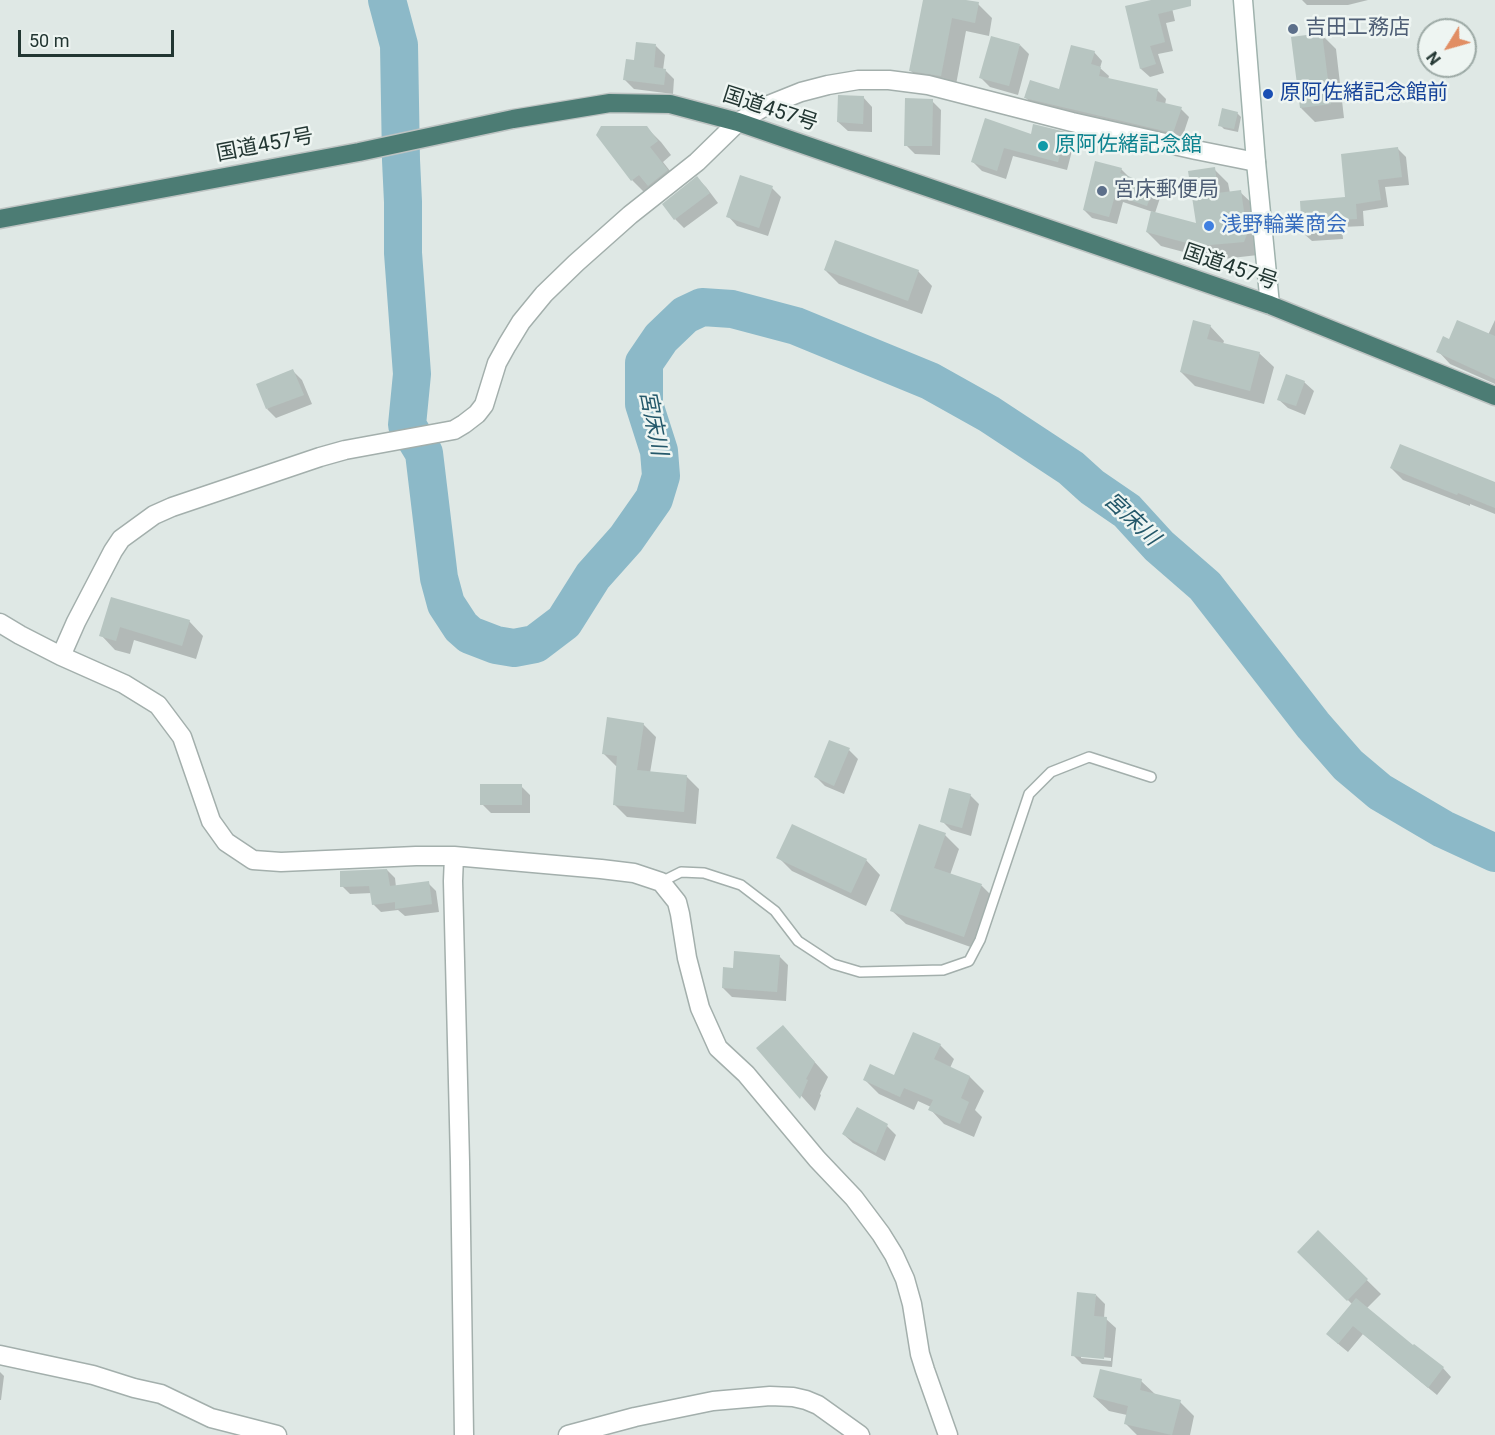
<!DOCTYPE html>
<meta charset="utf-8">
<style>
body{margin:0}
#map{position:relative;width:1495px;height:1435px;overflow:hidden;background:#dfe8e5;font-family:Roboto,sans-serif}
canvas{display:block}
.north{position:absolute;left:1417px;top:18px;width:60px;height:60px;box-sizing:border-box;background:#eef5f2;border:2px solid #9ca9a5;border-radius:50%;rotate:233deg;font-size:16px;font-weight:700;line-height:24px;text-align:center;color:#223632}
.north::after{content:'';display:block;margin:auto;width:21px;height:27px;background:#e18e64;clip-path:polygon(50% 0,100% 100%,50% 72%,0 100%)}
.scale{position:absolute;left:18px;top:30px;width:156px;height:27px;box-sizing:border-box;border:3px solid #223632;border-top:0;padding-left:8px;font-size:18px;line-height:21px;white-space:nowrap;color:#223632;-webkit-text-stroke:4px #eef5f2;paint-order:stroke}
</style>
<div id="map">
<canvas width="1495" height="1435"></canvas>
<div class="north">N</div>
<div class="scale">50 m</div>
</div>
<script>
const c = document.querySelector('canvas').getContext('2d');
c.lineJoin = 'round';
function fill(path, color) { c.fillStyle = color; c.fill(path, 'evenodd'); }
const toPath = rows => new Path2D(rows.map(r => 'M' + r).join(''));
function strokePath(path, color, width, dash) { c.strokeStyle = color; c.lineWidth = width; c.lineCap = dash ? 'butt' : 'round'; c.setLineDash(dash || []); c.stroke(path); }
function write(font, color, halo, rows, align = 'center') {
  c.font = font + ' Roboto,"Noto Sans JP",sans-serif'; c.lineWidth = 5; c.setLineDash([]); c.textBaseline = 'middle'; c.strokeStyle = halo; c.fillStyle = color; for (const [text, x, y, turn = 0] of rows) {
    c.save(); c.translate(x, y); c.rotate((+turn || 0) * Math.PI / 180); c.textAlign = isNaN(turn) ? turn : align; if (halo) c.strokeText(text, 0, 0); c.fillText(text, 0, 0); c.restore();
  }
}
fill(toPath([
 [924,0,959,0,978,4,992,18,989,36,966,31,955,90,925,85,911,71],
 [1158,0,1165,0,1172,8,1175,21,1166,23,1173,51,1158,54,1164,73,1150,77,1141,69,1127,7],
 [1302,0,1368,0,1348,5,1307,5],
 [1322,35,1336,49,1344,118,1315,122,1301,108],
 [1020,45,1029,54,1018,95,990,87,981,78],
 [656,46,665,55,663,70,665,70,674,79,673,94,634,89,625,80,635,62],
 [1094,52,1102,61,1100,68,1109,76,1108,79,1158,91,1166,99,1165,105,1181,109,1189,117,1181,141,1034,106,1026,98,1060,91],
 [863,97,872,107,872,132,848,131,838,122],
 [932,101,941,110,940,155,915,154,906,145],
 [1237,113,1241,117,1238,132,1224,129,1220,125],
 [646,127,661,142,671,155,663,162,681,185,646,194,632,180,598,135],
 [1065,133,1074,143,1067,170,1013,156,1006,179,982,171,972,161,1032,136],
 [1398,149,1406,157,1409,185,1385,187,1388,207,1363,211,1364,226,1342,227,1343,239,1312,241,1303,233,1347,199],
 [1121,169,1129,177,1153,187,1161,195,1155,213,1198,225,1214,169,1228,183,1230,193,1240,192,1255,206,1258,255,1214,260,1161,246,1147,232,1153,212,1123,202,1117,224,1092,218,1084,210],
 [697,178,706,187,718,203,684,228,675,219],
 [772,188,781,197,768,236,737,226,728,216],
 [825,270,918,271,932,286,922,314,839,284],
 [1495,320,1495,384,1450,364,1438,351,1488,335],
 [1210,326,1224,341,1223,344,1259,353,1274,367,1264,404,1195,386,1181,372],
 [293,371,302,380,312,404,276,418,267,409],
 [1304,382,1314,391,1305,415,1288,408,1278,399],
 [1391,468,1495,483,1495,514,1470,504,1470,506,1403,480],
 [112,598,189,621,203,636,196,659,134,640,130,654,115,650,101,635],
 [643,724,656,737,650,773,687,777,699,789,696,824,627,817,614,804,618,766,616,766,603,753],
 [849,750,858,759,844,794,825,786,816,777],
 [521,786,530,795,530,813,491,813,482,804],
 [970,795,979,804,971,836,951,830,942,821],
 [945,835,959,849,950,875,982,886,996,900,979,950,906,924,891,910],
 [778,857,866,860,880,875,866,906,792,871],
 [387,870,395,878,396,887,428,883,436,891,439,912,405,916,398,910,381,912,373,904,372,893,350,894,342,886],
 [779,956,788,965,786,1001,732,997,723,988,735,970],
 [796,1041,828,1077,820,1094,821,1095,815,1111,758,1048],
 [940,1045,954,1059,950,1068,970,1077,984,1091,975,1110,982,1117,974,1137,944,1124,930,1109,931,1107,918,1101,914,1110,879,1094,865,1080,895,1077],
 [887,1126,896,1135,885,1161,853,1143,843,1134],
 [1318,1232,1381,1294,1366,1309,1413,1347,1443,1368,1451,1377,1437,1395,1363,1334,1348,1352,1337,1343,1353,1305,1299,1252],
 [1096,1295,1105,1304,1104,1318,1106,1319,1116,1328,1112,1367,1082,1364,1073,1355],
 [1081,1355,1111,1358,1111,1361,1081,1358],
 [0,1372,4,1376,1,1400,0,1400],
 [1141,1381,1156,1395,1180,1402,1194,1416,1190,1435,1137,1435,1125,1423,1127,1415,1109,1411,1094,1397]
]), '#0003');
strokePath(toPath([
 [387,0,399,45,401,160,403,202,403,253,412,374,407,425,424,453,439,578,446,604,461,627,470,635,496,645,514,648,535,644,564,622,593,576,626,539,654,499,661,476,659,451,644,404,644,363,661,338,685,315,702,307,732,309,796,326,930,381,989,414,1071,468,1092,487,1127,511,1159,546,1205,586,1313,725,1348,765,1380,792,1443,829,1495,853]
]), '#8cb9c8', 38);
fill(toPath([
 [923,0,966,0,979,2,975,23,952,18,941,76,909,71],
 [1151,0,1191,0,1191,6,1158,14,1165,42,1150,46,1156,64,1140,69,1125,6],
 [1322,33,1331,104,1300,108,1291,37],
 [991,36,1020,44,1009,86,979,78],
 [636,42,656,44,654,67,666,69,664,85,623,80,626,59,634,60],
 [1071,45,1095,51,1091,64,1101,67,1099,76,1158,89,1156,101,1182,107,1173,133,1024,98,1030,80,1059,89],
 [838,95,864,96,863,124,837,122],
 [905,98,933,99,932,146,904,146],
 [1222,108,1238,112,1234,129,1218,126],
 [985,118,1031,134,1033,124,1066,132,1058,162,1004,148,997,171,971,162],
 [601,126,647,126,658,141,650,147,668,170,648,186,639,175,631,181,596,135],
 [1398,147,1402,177,1378,180,1381,200,1356,204,1357,219,1334,220,1335,232,1302,234,1300,201,1345,197,1341,154],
 [1095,161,1122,168,1120,173,1154,186,1147,206,1115,195,1109,217,1083,210],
 [1215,167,1218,193,1241,190,1247,234,1244,242,1198,246,1146,232,1151,211,1196,223,1188,171],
 [740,175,773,186,759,228,726,217],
 [697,176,710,193,674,220,662,204],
 [835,240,919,270,908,301,824,270],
 [1193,320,1211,325,1207,339,1260,352,1250,391,1180,372],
 [1457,320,1495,336,1495,379,1436,352,1443,336,1449,339],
 [293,369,304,395,266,409,256,384],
 [1286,374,1305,381,1296,406,1277,400],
 [1400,444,1495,482,1495,508,1458,493,1457,495,1390,468],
 [111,597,190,620,182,646,120,627,116,641,99,636],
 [607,717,644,723,637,770,687,775,684,812,613,805,617,756,602,754],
 [829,740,850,748,834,786,814,777],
 [480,784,522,784,522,805,480,805],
 [949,788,971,794,962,828,940,822],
 [792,824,867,859,851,893,776,858],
 [919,824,946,833,934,868,982,884,964,937,890,911],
 [387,869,390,886,429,881,432,904,395,909,395,902,372,905,369,886,340,887,340,871],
 [734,951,780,955,777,992,722,988,723,967,733,968],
 [783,1025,815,1062,806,1079,808,1080,800,1099,756,1048],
 [913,1032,941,1044,934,1059,970,1076,961,1098,969,1102,960,1124,928,1110,933,1100,904,1088,900,1097,863,1080,870,1064,894,1075],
 [857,1107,888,1124,876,1153,842,1134],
 [1318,1230,1368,1279,1347,1301,1297,1252],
 [1077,1292,1096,1294,1094,1316,1107,1317,1104,1359,1071,1356],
 [1356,1298,1413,1345,1414,1344,1444,1367,1428,1388,1353,1326,1338,1344,1326,1334],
 [1100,1369,1142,1379,1140,1390,1181,1400,1172,1435,1124,1424,1128,1406,1093,1397]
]), '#b7c5c1');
const service = toPath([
 [661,882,681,872,704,873,741,885,775,911,798,941,833,964,860,972,943,970,969,961,980,940,1029,794,1051,772,1089,757,1151,777]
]);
const minor = toPath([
 [0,623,20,635,61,656,124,684,158,705,182,737,211,821,226,842,253,860,281,862,416,856,454,856,601,869,634,873,661,882,677,902,680,914,687,958,700,1008,718,1048,746,1074,817,1159,854,1198,881,1234,894,1255,905,1279,912,1304,920,1354,925,1370,948,1435],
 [61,656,76,622,113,551,121,539,154,515,172,507,320,457,345,450,454,430,464,424,477,414,484,405,497,363,507,345,521,322,544,294,576,263,630,215,697,162,738,122,766,106,801,92,828,85,858,80,889,80,928,85,1072,122,1196,150,1256,162],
 [454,856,453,881,460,1162,464,1435],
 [0,1355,93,1375,134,1388,161,1394,211,1418,277,1435],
 [568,1435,635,1417,713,1401,770,1396,793,1397,806,1400,818,1405,860,1435]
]);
const secondary = toPath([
 [1243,0,1256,162,1270,305]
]);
const trunk = toPath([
 [0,219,359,152,513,119,610,103,670,104,738,122,1270,305,1495,396]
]);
strokePath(service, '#a3afac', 12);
strokePath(minor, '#a3afac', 21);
strokePath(secondary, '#9fb2ad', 21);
strokePath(trunk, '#bdc3c2', 21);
strokePath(service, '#fff', 9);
strokePath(minor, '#fff', 18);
strokePath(secondary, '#fff', 18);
strokePath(trunk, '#4c7c74', 18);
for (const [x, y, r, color] of [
 [1293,29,6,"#5c6f8a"],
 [1268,94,6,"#1a4fb4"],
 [1043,146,6,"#0f9aa8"],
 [1102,191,6,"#5c6f8a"],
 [1209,226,6,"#3f7fe0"]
]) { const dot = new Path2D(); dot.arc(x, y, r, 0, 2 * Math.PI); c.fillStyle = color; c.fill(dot); strokePath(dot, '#eef5f2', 2); }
write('21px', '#4e5e75', '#eef5f2', [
 ["吉田工務店",1305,29],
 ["宮床郵便局",1114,191]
], 'left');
write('21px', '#164399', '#eef5f2', [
 ["原阿佐緒記念館前",1280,94]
], 'left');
write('21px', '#223632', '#eef5f2', [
 ["国道457号",770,110,18],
 ["国道457号",265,146,-11],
 ["国道457号",1230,268,19]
]);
write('21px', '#0d838f', '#eef5f2', [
 ["原阿佐緒記念館",1055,146]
], 'left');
write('21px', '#366cbe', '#eef5f2', [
 ["浅野輪業商会",1221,226]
], 'left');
write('italic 22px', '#24586a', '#eef5f2', [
 ["宮床川",652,423,79],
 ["宮床川",1131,520,43]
]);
</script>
